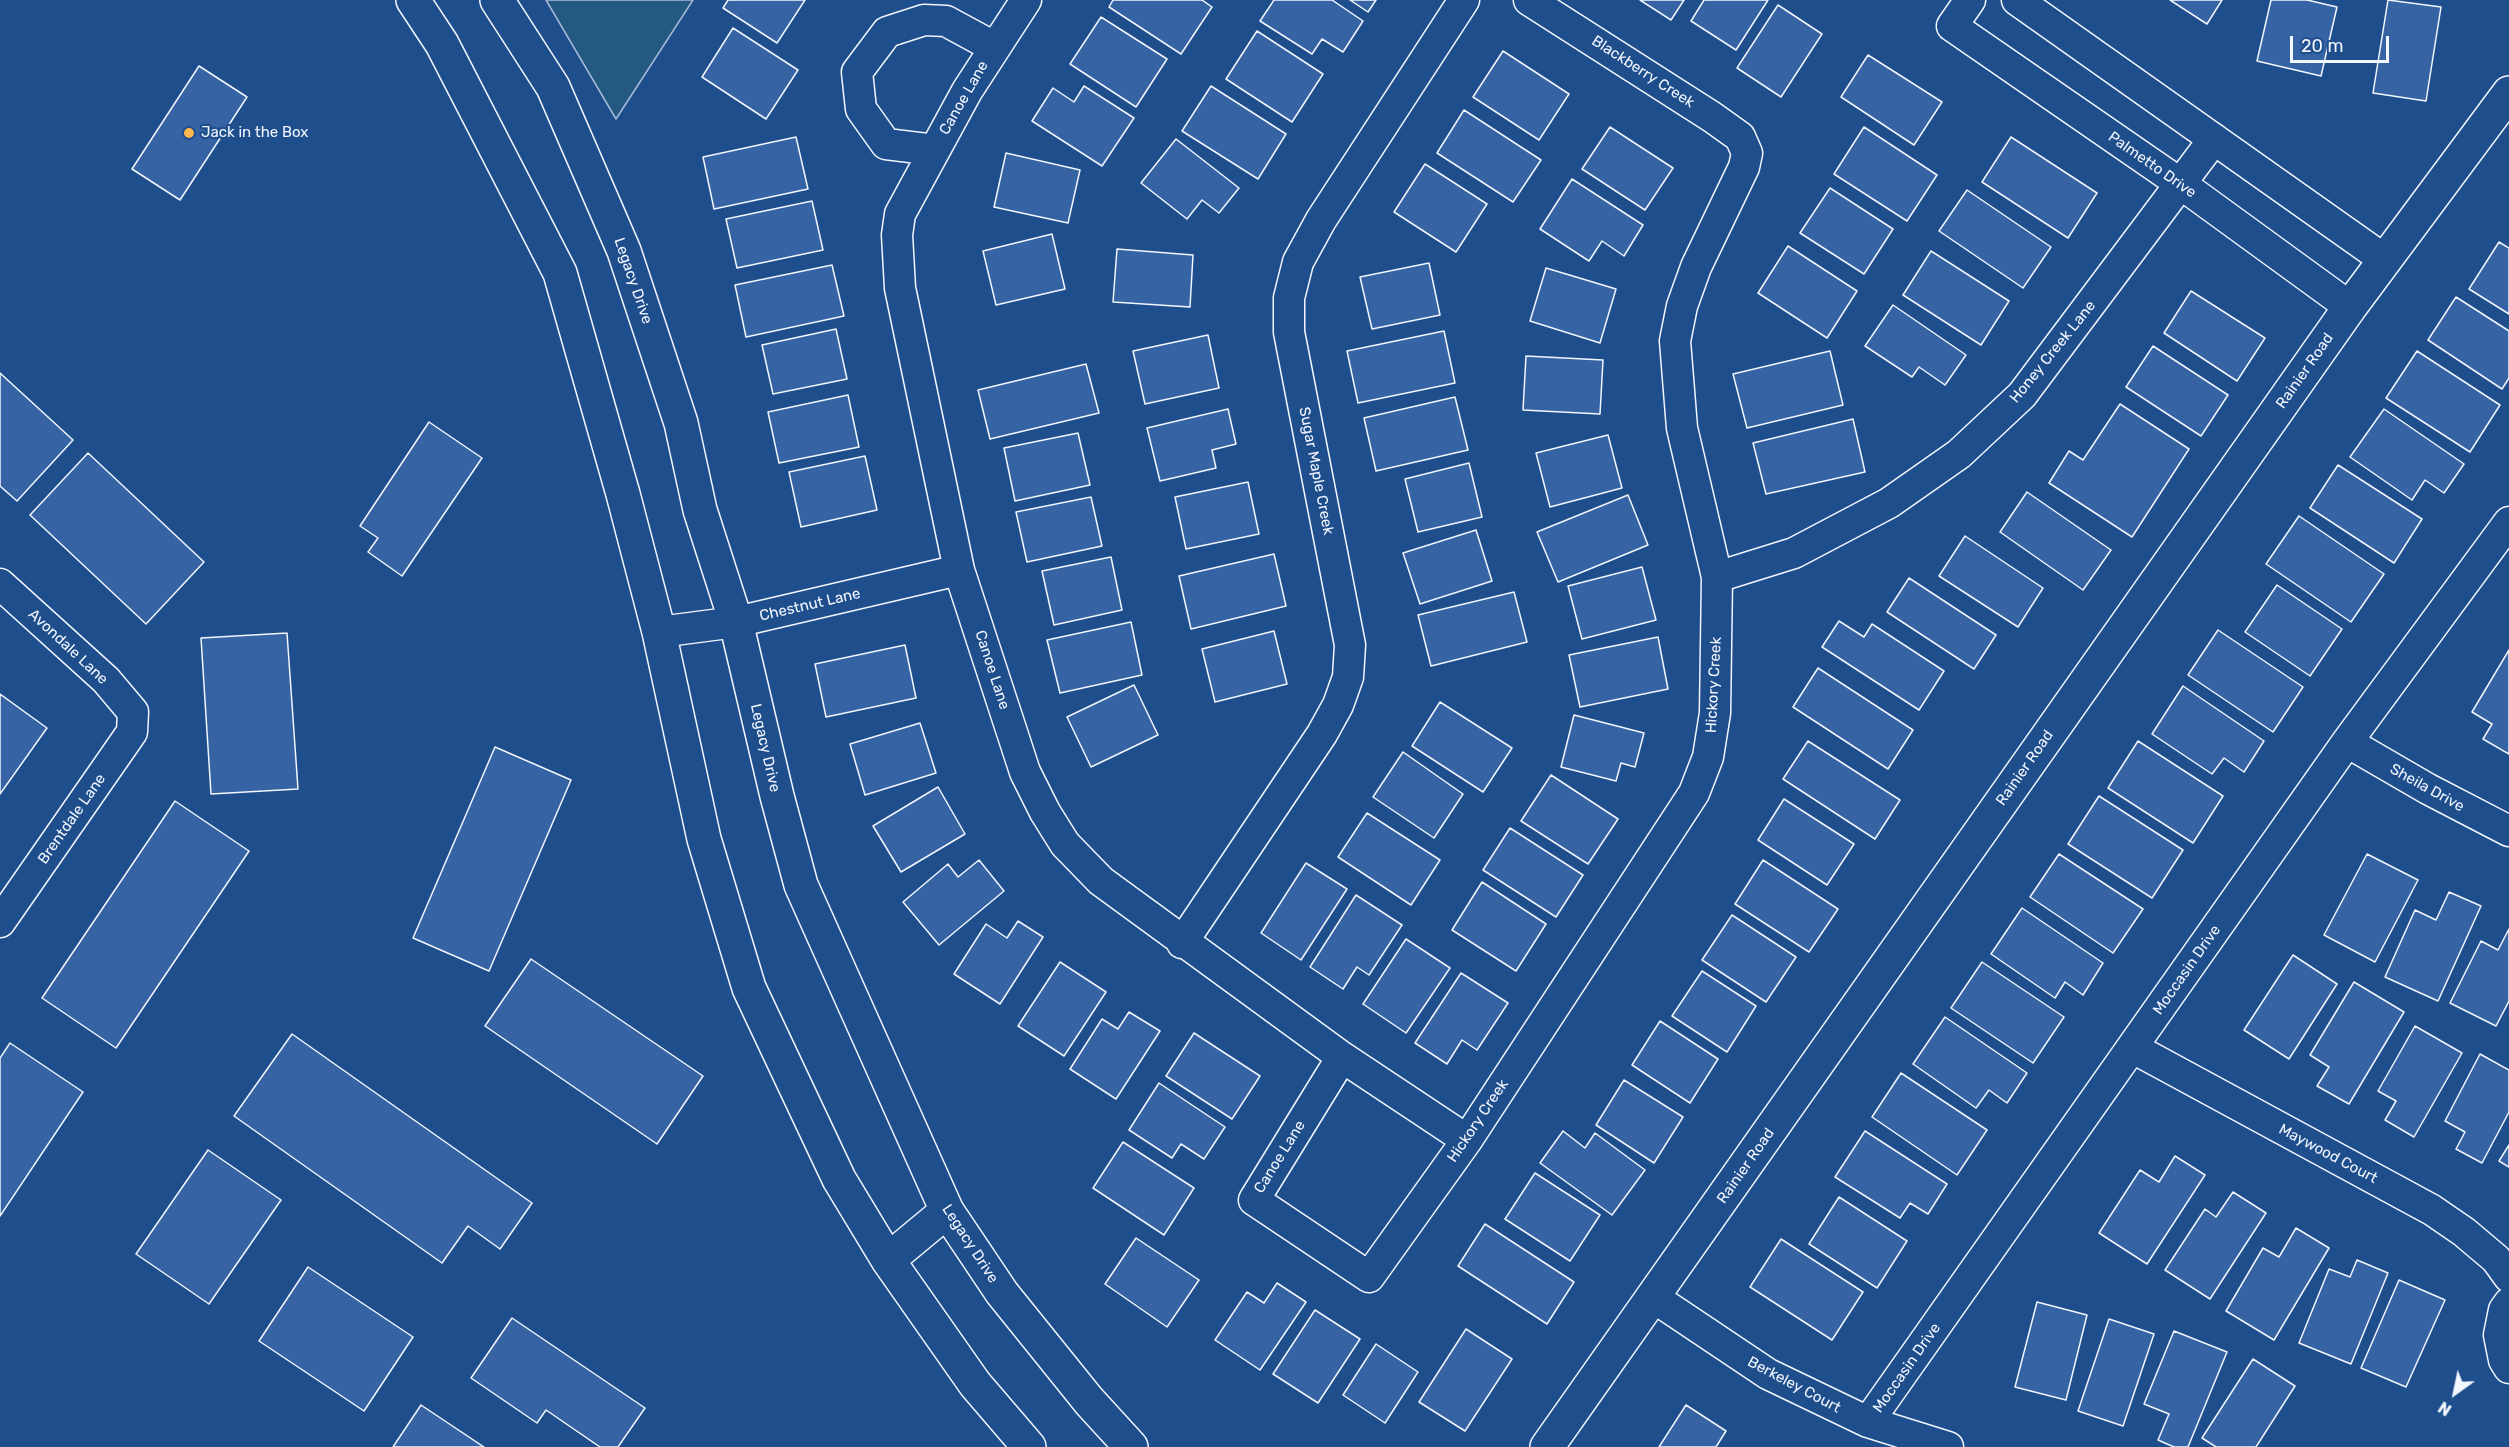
<!DOCTYPE html>
<style>
body{margin:0}
#map{position:relative;width:2509px;height:1447px;overflow:hidden;background:#1f4e8c;font-family:Rubik,sans-serif}
canvas{display:block}
.north{position:absolute;left:2425px;top:1363px;width:60px;height:60px;-webkit-text-stroke:4px #1f4e8c;paint-order:stroke;rotate:213deg;font-size:16px;font-weight:700;line-height:24px;text-align:center;color:#f2f6ff}
.north::after{content:'';display:block;margin:auto;width:21px;height:27px;background:#f2f6ff;clip-path:polygon(50% 0,100% 100%,50% 72%,0 100%)}
.scale{position:absolute;left:2290px;top:36px;width:99px;height:27px;box-sizing:border-box;border:3px solid #f2f6ff;border-top:0;padding-left:8px;font-size:18px;line-height:21px;white-space:nowrap;color:#f2f6ff;-webkit-text-stroke:4px #1f4e8c;paint-order:stroke}
</style>
<div id="map">
<canvas width="2509" height="1447"></canvas>
<div class="north">N</div>
<div class="scale">20 m</div>
</div>
<script>
const c = document.querySelector('canvas').getContext('2d');
c.lineJoin = 'round';
function fill(path, color) { c.fillStyle = color; c.fill(path, 'evenodd'); }
const toPath = rows => new Path2D(rows.map(r => 'M' + r).join(''));
function strokePath(path, color, width, dash) { c.strokeStyle = color; c.lineWidth = width; c.lineCap = dash ? 'butt' : 'round'; c.setLineDash(dash || []); c.stroke(path); }
function write(font, color, halo, rows, align = 'center') {
  c.font = font + ' Rubik,sans-serif'; c.lineWidth = 4.5; c.setLineDash([]); c.textBaseline = 'middle'; c.strokeStyle = halo; c.fillStyle = color; for (const [text, x, y, turn = 0] of rows) {
    c.save(); c.translate(x, y); c.rotate((+turn || 0) * Math.PI / 180); c.textAlign = isNaN(turn) ? turn : align; if (halo) c.strokeText(text, 0, 0); c.fillText(text, 0, 0); c.restore();
  }
}
const green = toPath([
 [546,0,693,0,616,119,546,0]
]);
fill(green, '#245a82');
strokePath(green, '#a8bbd7', 1.5);
const building = toPath([
 [728,0,805,0,777,43,723,8,728,0],
 [1113,0,1202,0,1212,7,1181,54,1109,7,1113,0],
 [1274,0,1332,0,1363,21,1343,52,1322,39,1312,54,1260,21,1274,0],
 [1350,0,1376,0,1368,12,1350,0],
 [1640,0,1684,0,1671,20,1640,0],
 [1704,0,1768,0,1736,50,1691,21,1704,0],
 [2170,0,2222,0,2207,24,2170,0],
 [2271,0,2307,0,2337,7,2321,76,2257,61,2271,0],
 [2388,0,2441,7,2426,101,2373,93,2388,0],
 [1778,5,1822,34,1781,97,1737,68,1778,5],
 [1101,17,1167,59,1136,107,1070,64,1101,17],
 [733,28,798,70,766,119,702,77,733,28],
 [1257,31,1323,74,1292,122,1226,79,1257,31],
 [1503,51,1569,94,1539,140,1473,97,1503,51],
 [1868,55,1942,102,1914,145,1841,97,1868,55],
 [199,66,247,97,180,200,132,169,199,66],
 [1084,86,1134,118,1102,166,1032,121,1053,88,1074,102,1084,86],
 [1211,86,1286,134,1258,179,1182,131,1211,86],
 [1464,110,1541,160,1513,202,1437,153,1464,110],
 [1610,127,1673,168,1645,210,1582,169,1610,127],
 [1864,127,1937,175,1907,221,1834,174,1864,127],
 [796,137,808,189,714,209,703,157,796,137],
 [2011,137,2097,193,2068,238,1982,182,2011,137],
 [1176,139,1239,188,1219,213,1202,200,1187,219,1141,183,1176,139],
 [1006,153,1080,170,1068,223,994,207,1006,153],
 [1425,164,1487,204,1456,252,1394,212,1425,164],
 [1572,179,1643,225,1624,256,1602,241,1589,261,1540,229,1572,179],
 [1830,188,1893,229,1864,274,1800,233,1830,188],
 [1967,190,2051,247,2023,288,1939,231,1967,190],
 [812,201,823,250,737,268,726,219,812,201],
 [1052,234,1065,289,996,305,983,251,1052,234],
 [2499,242,2509,248,2509,314,2469,289,2499,242],
 [1788,246,1857,291,1827,338,1758,293,1788,246],
 [1117,249,1193,255,1190,307,1113,302,1117,249],
 [1931,251,2009,301,1981,345,1903,295,1931,251],
 [1429,263,1440,315,1372,329,1360,277,1429,263],
 [832,265,844,316,746,337,735,285,832,265],
 [1546,268,1616,289,1600,343,1530,321,1546,268],
 [2191,291,2265,338,2237,381,2164,333,2191,291],
 [2456,297,2509,331,2509,378,2502,389,2428,340,2456,297],
 [1893,305,1966,355,1945,385,1919,367,1912,377,1865,346,1893,305],
 [836,329,847,379,773,394,762,345,836,329],
 [1444,331,1455,383,1358,403,1347,351,1444,331],
 [1208,335,1219,388,1145,404,1133,351,1208,335],
 [2153,346,2228,395,2201,436,2126,387,2153,346],
 [1830,351,1843,405,1747,428,1733,374,1830,351],
 [2417,351,2500,405,2470,452,2386,398,2417,351],
 [1526,356,1603,360,1600,414,1523,410,1526,356],
 [1086,364,1099,413,990,439,978,390,1086,364],
 [0,373,73,440,17,501,0,486,0,373],
 [848,395,859,447,779,463,768,412,848,395],
 [1455,397,1468,450,1376,471,1364,418,1455,397],
 [2120,404,2189,449,2132,537,2049,483,2069,451,2083,460,2120,404],
 [1228,409,1236,444,1212,450,1216,468,1160,481,1147,428,1228,409],
 [2384,409,2464,464,2444,493,2425,480,2412,500,2350,457,2384,409],
 [1853,419,1865,472,1766,494,1753,443,1853,419],
 [429,422,482,458,402,576,368,552,378,538,360,526,429,422],
 [1078,433,1090,485,1015,501,1004,448,1078,433],
 [1608,435,1622,488,1550,507,1536,453,1608,435],
 [88,453,204,562,146,624,30,515,88,453],
 [865,456,877,510,801,527,789,472,865,456],
 [1469,463,1482,517,1418,532,1405,479,1469,463],
 [2338,465,2422,519,2394,563,2310,508,2338,465],
 [1248,482,1259,534,1186,549,1175,497,1248,482],
 [2027,492,2111,550,2083,590,2000,532,2027,492],
 [1628,495,1648,545,1558,582,1537,532,1628,495],
 [1091,497,1102,546,1027,562,1016,512,1091,497],
 [2299,516,2384,574,2351,622,2266,564,2299,516],
 [1476,530,1492,581,1420,604,1403,553,1476,530],
 [1965,536,2043,588,2018,627,1939,576,1965,536],
 [1274,554,1286,606,1191,629,1179,576,1274,554],
 [1111,557,1122,610,1054,625,1042,571,1111,557],
 [1642,567,1656,620,1582,639,1568,586,1642,567],
 [1909,578,1996,635,1974,669,1887,612,1909,578],
 [2277,585,2342,629,2310,676,2245,632,2277,585],
 [1514,592,1527,642,1431,666,1418,615,1514,592],
 [1839,621,1864,637,1872,624,1944,671,1919,710,1822,647,1839,621],
 [1131,622,1142,675,1060,693,1047,640,1131,622],
 [2218,630,2303,687,2273,732,2188,675,2218,630],
 [1274,631,1287,684,1215,702,1202,649,1274,631],
 [287,633,298,789,211,794,201,638,287,633],
 [1658,637,1668,689,1580,707,1569,655,1658,637],
 [905,645,916,698,826,717,815,664,905,645],
 [2509,650,2509,754,2483,739,2492,724,2472,712,2509,650],
 [1818,668,1913,730,1888,769,1793,707,1818,668],
 [1134,685,1158,735,1091,767,1067,717,1134,685],
 [2183,686,2264,741,2244,772,2224,758,2212,774,2152,734,2183,686],
 [0,694,47,728,0,794,0,694],
 [1440,702,1512,748,1483,792,1412,746,1440,702],
 [1574,715,1644,733,1635,767,1621,763,1616,781,1561,767,1574,715],
 [920,723,936,773,865,795,850,744,920,723],
 [1808,741,1900,800,1875,839,1783,779,1808,741],
 [2138,741,2223,796,2193,843,2108,788,2138,741],
 [495,747,571,780,489,971,413,938,495,747],
 [1403,752,1463,794,1434,838,1373,797,1403,752],
 [1551,775,1618,819,1588,864,1521,821,1551,775],
 [938,787,965,834,901,872,873,826,938,787],
 [2099,796,2183,850,2152,898,2068,844,2099,796],
 [1784,799,1854,844,1827,885,1758,840,1784,799],
 [175,801,249,851,116,1048,42,998,175,801],
 [1367,813,1440,860,1411,905,1338,857,1367,813],
 [1510,828,1583,875,1556,917,1483,870,1510,828],
 [2059,854,2143,909,2113,953,2030,897,2059,854],
 [2367,854,2418,880,2375,962,2324,935,2367,854],
 [979,860,1004,891,939,945,903,902,948,864,958,877,979,860],
 [1763,860,1838,909,1809,952,1735,904,1763,860],
 [1306,863,1347,889,1301,960,1261,933,1306,863],
 [1482,882,1546,924,1516,971,1452,930,1482,882],
 [2449,892,2481,906,2438,1001,2385,977,2415,910,2436,920,2449,892],
 [1356,895,1402,925,1369,975,1357,967,1343,989,1310,967,1356,895],
 [2022,908,2103,963,2083,995,2065,982,2055,998,1991,954,2022,908],
 [1732,915,1796,957,1766,1002,1702,960,1732,915],
 [1018,921,1043,937,1000,1004,954,974,986,924,1007,938,1018,921],
 [2509,929,2509,1001,2496,1026,2450,1003,2481,941,2498,950,2509,929],
 [1406,939,1450,968,1406,1033,1363,1004,1406,939],
 [2293,955,2337,984,2289,1059,2244,1030,2293,955],
 [531,959,703,1076,657,1144,485,1026,531,959],
 [1060,962,1106,992,1064,1056,1018,1026,1060,962],
 [1982,962,2064,1017,2033,1063,1951,1008,1982,962],
 [1702,971,1756,1006,1727,1052,1672,1016,1702,971],
 [1461,973,1508,1003,1477,1050,1462,1040,1447,1064,1415,1043,1461,973],
 [2354,982,2404,1012,2349,1104,2317,1086,2329,1067,2310,1055,2354,982],
 [1129,1012,1160,1031,1116,1099,1070,1069,1102,1019,1118,1029,1129,1012],
 [1945,1017,2027,1073,2007,1103,1989,1090,1976,1108,1913,1064,1945,1017],
 [1660,1021,1718,1059,1690,1103,1632,1065,1660,1021],
 [2415,1026,2462,1053,2414,1137,2385,1120,2396,1101,2378,1091,2415,1026],
 [1194,1033,1260,1076,1232,1119,1166,1076,1194,1033],
 [292,1034,532,1203,500,1249,468,1226,442,1263,234,1116,292,1034],
 [10,1043,83,1092,0,1216,0,1058,10,1043],
 [2480,1054,2509,1070,2509,1112,2482,1163,2456,1149,2465,1132,2445,1121,2480,1054],
 [1901,1073,1987,1130,1957,1175,1872,1117,1901,1073],
 [1624,1080,1683,1117,1654,1163,1596,1125,1624,1080],
 [1159,1083,1225,1127,1204,1159,1181,1144,1172,1158,1129,1130,1159,1083],
 [1563,1131,1585,1148,1595,1133,1645,1170,1612,1215,1540,1163,1563,1131],
 [1865,1131,1947,1184,1928,1214,1910,1203,1900,1218,1835,1177,1865,1131],
 [1123,1142,1194,1188,1164,1235,1093,1188,1123,1142],
 [2509,1145,2509,1167,2499,1161,2509,1145],
 [208,1150,281,1200,209,1304,136,1254,208,1150],
 [2175,1156,2205,1175,2147,1264,2099,1233,2140,1170,2159,1182,2175,1156],
 [1535,1173,1600,1215,1570,1261,1505,1219,1535,1173],
 [2233,1192,2266,1213,2210,1299,2165,1270,2205,1209,2216,1217,2233,1192],
 [1839,1197,1907,1241,1877,1288,1809,1244,1839,1197],
 [1485,1224,1574,1282,1547,1324,1458,1266,1485,1224],
 [2296,1228,2329,1248,2274,1340,2226,1311,2263,1248,2279,1257,2296,1228],
 [1136,1238,1199,1280,1167,1327,1105,1284,1136,1238],
 [1781,1239,1863,1292,1832,1340,1750,1287,1781,1239],
 [2357,1260,2388,1273,2351,1364,2299,1343,2329,1269,2350,1277,2357,1260],
 [308,1267,413,1337,364,1411,259,1341,308,1267],
 [2399,1280,2445,1300,2406,1387,2361,1368,2399,1280],
 [1277,1283,1306,1302,1260,1370,1215,1340,1247,1292,1264,1303,1277,1283],
 [2037,1302,2087,1315,2066,1400,2015,1387,2037,1302],
 [1315,1310,1360,1339,1318,1403,1273,1374,1315,1310],
 [512,1318,645,1408,618,1447,600,1447,546,1410,537,1423,471,1378,512,1318],
 [2109,1319,2154,1334,2123,1426,2078,1411,2109,1319],
 [1466,1329,1512,1359,1465,1431,1419,1402,1466,1329],
 [2174,1331,2227,1352,2188,1447,2174,1447,2158,1440,2169,1414,2144,1404,2174,1331],
 [1376,1344,1418,1372,1385,1423,1343,1395,1376,1344],
 [2253,1359,2295,1386,2256,1447,2216,1447,2202,1438,2253,1359],
 [421,1405,484,1447,393,1447,421,1405],
 [1686,1405,1726,1431,1716,1447,1659,1447,1686,1405]
]);
fill(building, '#3563a3');
strokePath(building, '#f2f6ff', 1.5);
const street = toPath([
 [1026,0,967,91,900,214,897,235,900,288,959,570,1025,772,1045,812,1065,844,1101,881,1342,1057,1467,1140],
 [1970,0,1952,26,2181,184,2350,307],
 [2017,0,2385,260],
 [935,150,886,144,861,109,857,72,887,32,924,20,946,21,994,47],
 [1717,577,1794,553,1889,503,1959,454,2022,395,2214,139],
 [0,584,106,680,133,712,132,732,0,922],
 [659,632,736,622,959,570],
 [2347,742,2428,789,2509,831],
 [1182,943,1322,734,1338,705,1348,677,1350,645,1289,332,1289,298,1298,262,1321,220,1464,0],
 [2133,1048,2432,1210,2464,1232,2496,1259,2509,1277],
 [1342,1057,1254,1200,1369,1277,1467,1140,1694,793,1708,757,1715,713,1717,577,1682,428,1675,341,1682,306,1696,267,1744,167,1747,153,1740,137,1712,117,1529,0],
 [1653,1297,1768,1374,1868,1422,1948,1447],
 [2509,1303,2504,1310,2499,1335,2504,1360,2509,1368],
 [1868,1422,2347,742,2509,522]
]);
const secondary = toPath([
 [413,0,442,44,560,273,623,494,659,632,704,839,749,988,839,1179,888,1260,975,1384,1029,1447],
 [497,0,553,87,624,251,681,423,700,510,736,622,777,796,801,885,947,1211,1002,1293,1089,1401,1131,1447],
 [888,1260,947,1211],
 [1547,1447,2350,307,2509,93]
]);
strokePath(street, '#f2f6ff', 33);
strokePath(secondary, '#f2f6ff', 36);
strokePath(street, '#1f4e8c', 30);
strokePath(secondary, '#1f4e8c', 33);
for (const [x, y, r, color] of [
 [189,133,6,"#ffb74d"]
]) { const dot = new Path2D(); dot.arc(x, y, r, 0, 2 * Math.PI); c.fillStyle = color; c.fill(dot); strokePath(dot, '#1f4e8c', 2); }
write('15px', '#f2f6ff', '#1f4e8c', [
 ["Blackberry Creek",1643,72,33],
 ["Canoe Lane",964,98,-60],
 ["Palmetto Drive",2152,165,35],
 ["Legacy Drive",633,281,71],
 ["Honey Creek Lane",2053,352,-51],
 ["Rainier Road",2305,371,-55],
 ["Sugar Maple Creek",1316,471,79],
 ["Chestnut Lane",810,605,-13],
 ["Avondale Lane",68,647,43],
 ["Canoe Lane",992,670,72],
 ["Hickory Creek",1714,685,-87],
 ["Legacy Drive",765,748,77],
 ["Rainier Road",2025,768,-55],
 ["Sheila Drive",2427,788,29],
 ["Brentdale Lane",72,819,-55],
 ["Moccasin Drive",2187,970,-55],
 ["Hickory Creek",1478,1121,-56],
 ["Maywood Court",2328,1154,28],
 ["Canoe Lane",1280,1157,-58],
 ["Rainier Road",1746,1166,-55],
 ["Legacy Drive",970,1244,57],
 ["Moccasin Drive",1907,1368,-55],
 ["Berkeley Court",1794,1385,28]
]);
write('15px', '#f2f6ff', '#1f4e8c', [
 ["Jack in the Box",201,133]
], 'left');
</script>
